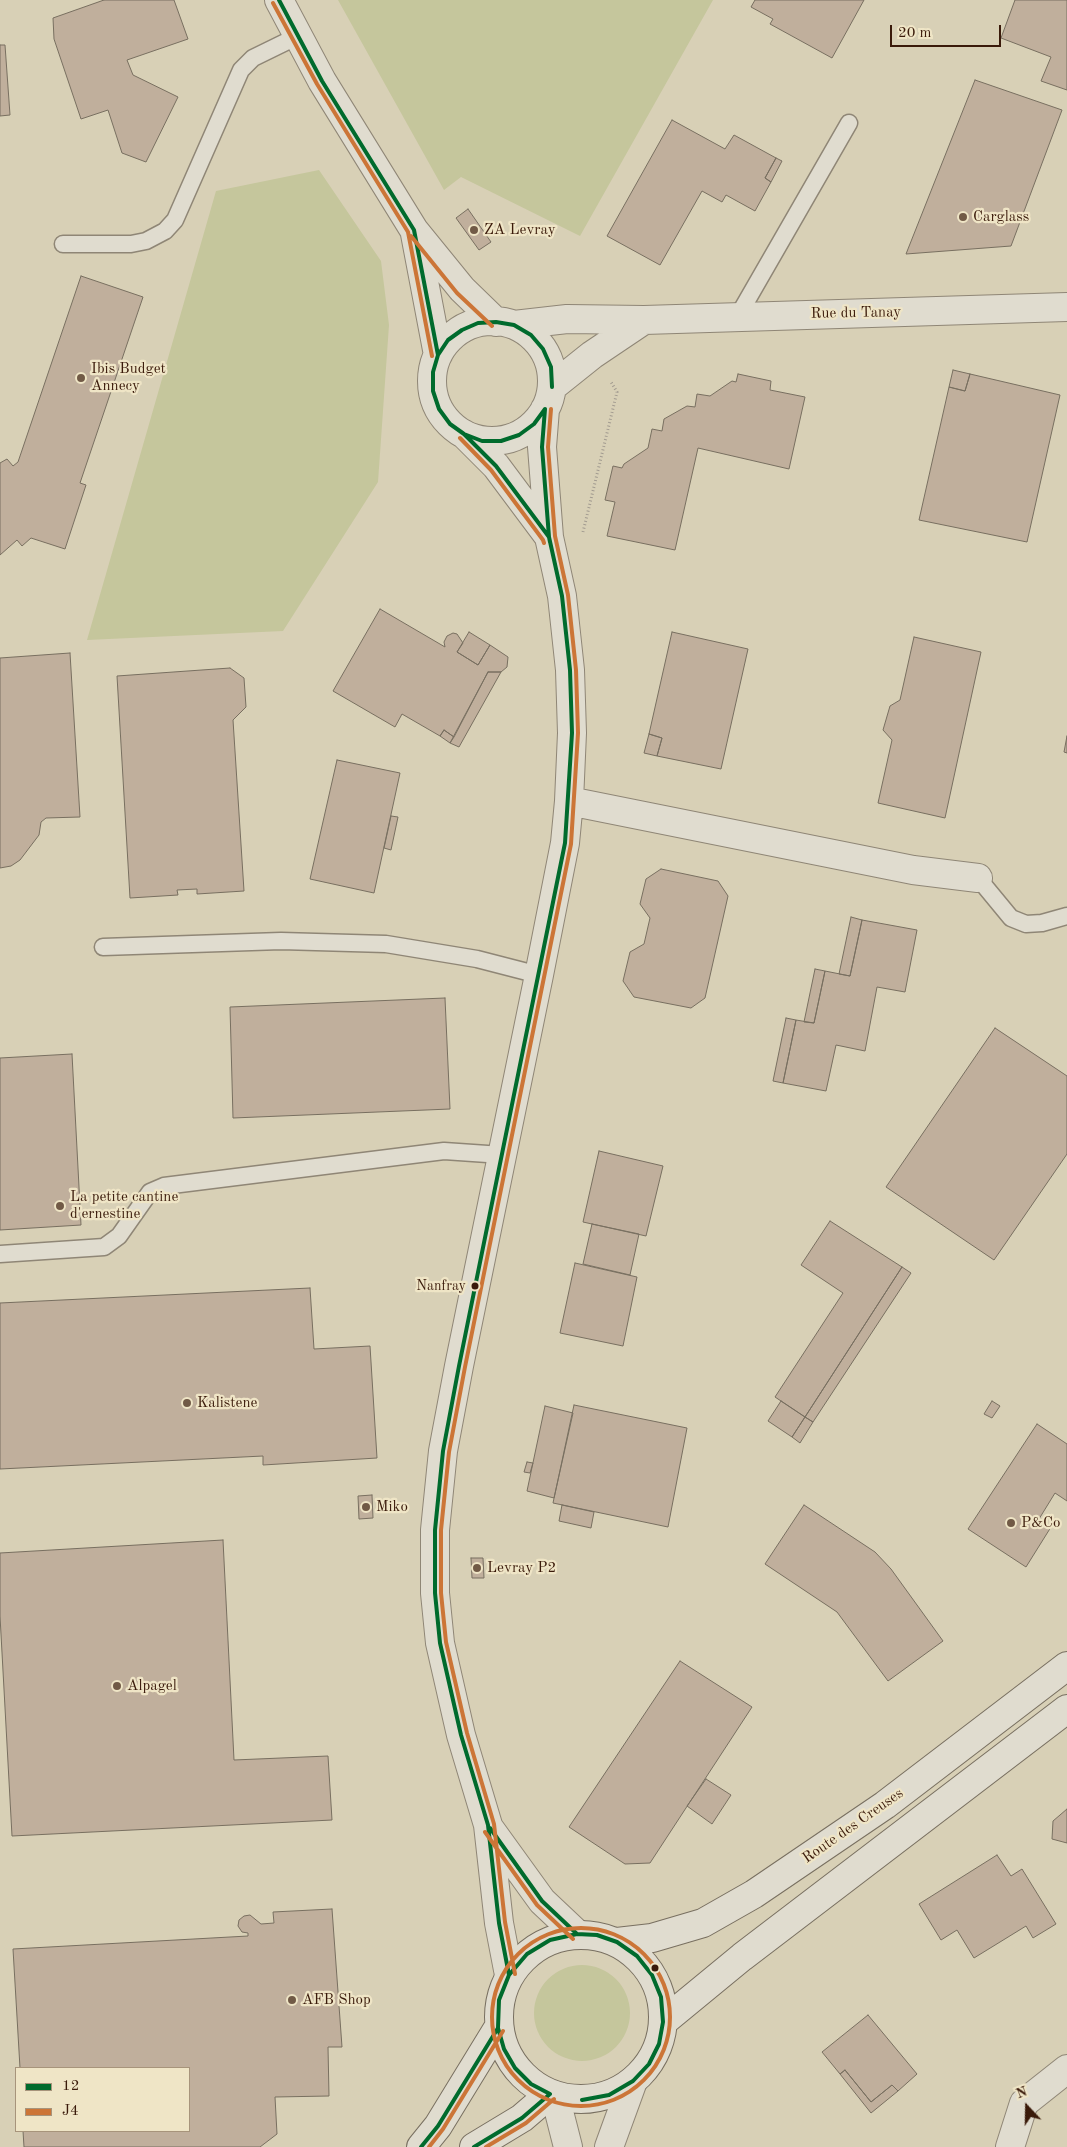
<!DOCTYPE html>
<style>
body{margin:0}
#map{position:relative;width:1067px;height:2147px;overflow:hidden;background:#d8d0b6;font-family:"Old Standard TT",serif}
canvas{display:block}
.legend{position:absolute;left:15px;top:2067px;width:175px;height:65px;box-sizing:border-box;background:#efe5c6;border:1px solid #a7947b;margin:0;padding:6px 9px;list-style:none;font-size:15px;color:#3a1a0a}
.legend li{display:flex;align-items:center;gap:10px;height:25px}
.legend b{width:25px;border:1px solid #a7947b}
.north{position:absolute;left:1002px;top:2082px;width:50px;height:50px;-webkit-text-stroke:4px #efe5c6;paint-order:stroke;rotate:339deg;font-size:14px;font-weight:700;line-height:20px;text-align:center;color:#3a1a0a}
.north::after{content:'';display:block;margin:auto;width:18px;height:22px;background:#3a1a0a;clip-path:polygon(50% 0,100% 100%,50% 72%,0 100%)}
.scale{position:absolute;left:890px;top:25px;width:111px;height:22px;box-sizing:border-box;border:2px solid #3a1a0a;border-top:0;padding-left:6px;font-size:15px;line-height:18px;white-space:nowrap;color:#3a1a0a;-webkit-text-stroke:4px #efe5c6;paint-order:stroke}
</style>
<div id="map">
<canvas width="1067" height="2147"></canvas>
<ul class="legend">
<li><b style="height:6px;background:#006b2d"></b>12</li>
<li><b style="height:6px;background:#cc7537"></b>J4</li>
</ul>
<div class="north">N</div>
<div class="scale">20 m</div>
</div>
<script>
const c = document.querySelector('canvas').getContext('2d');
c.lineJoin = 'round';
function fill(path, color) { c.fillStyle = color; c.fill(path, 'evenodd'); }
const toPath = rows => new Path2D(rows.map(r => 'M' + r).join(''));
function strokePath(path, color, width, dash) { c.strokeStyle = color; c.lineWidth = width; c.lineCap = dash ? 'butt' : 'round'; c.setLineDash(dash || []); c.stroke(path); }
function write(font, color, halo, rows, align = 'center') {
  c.font = font + ' "Old Standard TT",serif'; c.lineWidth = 4.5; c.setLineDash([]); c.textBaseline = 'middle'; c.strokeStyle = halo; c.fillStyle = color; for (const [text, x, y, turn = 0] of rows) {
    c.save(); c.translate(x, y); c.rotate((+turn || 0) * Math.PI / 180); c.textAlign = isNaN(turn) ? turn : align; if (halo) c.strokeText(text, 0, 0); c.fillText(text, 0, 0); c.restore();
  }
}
fill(toPath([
 [338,0,713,0,580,236,461,177,444,190],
 [319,170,381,261,389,325,378,482,283,631,87,640,216,191],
 '534 2013a48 48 0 1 1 96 0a48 48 0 1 1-96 0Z'
]), '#c5c69c');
const building = toPath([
 [104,0,174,0,188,39,127,60,133,75,178,97,146,162,122,153,108,110,81,119,54,39,53,18,104,0],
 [755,0,864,0,832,58,770,24,773,19,751,7,755,0],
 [1015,0,1067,0,1067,90,1041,81,1051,57,1001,38,1015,0],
 [0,45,5,45,10,115,0,116,0,45],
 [975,80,1062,110,1011,246,906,254,975,80],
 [672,120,725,149,734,135,776,158,765,178,771,182,755,211,726,195,722,202,702,191,660,265,607,236,672,120],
 [776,158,782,161,771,182,765,178,776,158],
 [468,209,491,242,479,250,456,218,468,209],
 [81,276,143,297,80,483,86,485,65,549,31,538,22,546,17,540,0,555,0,463,7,459,13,466,18,462,81,276],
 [953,370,970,374,965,391,949,387,953,370],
 [738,374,771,381,770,390,805,397,789,469,698,448,675,550,607,536,615,502,605,500,613,466,622,468,624,464,648,448,652,429,662,431,664,419,687,406,695,407,697,394,710,396,732,381,736,382,738,374],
 [970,374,1060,395,1027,542,919,520,949,387,965,391,970,374],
 [380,609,445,647,444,642,447,636,453,633,457,634,463,643,457,652,478,665,490,645,508,657,507,667,501,672,488,672,454,737,444,730,440,736,402,714,395,727,333,691,380,609],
 [469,632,490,645,478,665,457,652,469,632],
 [672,632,748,649,721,769,657,756,662,738,649,734,672,632],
 [914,637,981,652,945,818,878,803,892,740,883,730,890,706,900,700,914,637],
 [70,653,80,817,46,818,41,822,39,835,20,860,11,866,0,868,0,658,70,653],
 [230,668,244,678,246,707,233,720,244,891,197,894,197,889,177,890,178,895,130,898,117,676,230,668],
 [488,672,501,672,459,747,450,743,488,672],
 [444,730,454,737,450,743,440,736,444,730],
 [649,734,662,738,657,756,644,753,649,734],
 [1067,736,1067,753,1064,752,1067,736],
 [337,760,400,773,374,893,310,879,337,760],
 [391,816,398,817,391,850,384,848,391,816],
 [661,869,718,881,728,896,705,998,691,1008,634,997,623,981,630,952,644,944,650,918,640,904,646,879,661,869],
 [851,917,862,920,850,976,839,974,851,917],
 [862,920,917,930,905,992,877,987,865,1051,836,1045,826,1091,783,1083,796,1020,814,1023,825,971,850,976,862,920],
 [815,969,825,971,814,1023,804,1022,815,969],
 [445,998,450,1109,233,1118,230,1007,445,998],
 [786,1018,796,1020,783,1083,773,1081,786,1018],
 [995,1028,1067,1076,1067,1154,994,1260,886,1187,995,1028],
 [72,1054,81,1225,0,1230,0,1058,72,1054],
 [599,1151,663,1166,646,1236,583,1222,599,1151],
 [830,1221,902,1267,805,1417,775,1397,843,1293,801,1265,830,1221],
 [592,1224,639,1234,630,1275,583,1264,592,1224],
 [575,1263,637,1277,623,1346,560,1333,575,1263],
 [902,1267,911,1273,813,1422,805,1417,902,1267],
 [310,1288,314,1349,370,1346,377,1458,263,1465,263,1456,0,1469,0,1303,310,1288],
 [781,1401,805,1417,792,1437,768,1421,781,1401],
 [992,1401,1000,1406,992,1418,984,1414,992,1401],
 [574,1405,687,1428,668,1527,553,1503,574,1405],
 [545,1406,573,1413,554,1498,527,1491,545,1406],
 [805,1417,813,1422,800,1443,792,1437,805,1417],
 [1037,1424,1067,1444,1067,1501,1055,1493,1039,1519,1051,1527,1026,1567,968,1529,1037,1424],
 [527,1462,533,1463,530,1473,524,1472,527,1462],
 [372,1495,373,1518,359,1519,358,1496,372,1495],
 [562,1505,594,1512,591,1528,559,1521,562,1505],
 [804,1505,875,1552,891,1569,943,1641,888,1681,837,1612,765,1564,804,1505],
 [223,1540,234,1760,328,1756,332,1820,12,1836,0,1616,0,1553,223,1540],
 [471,1558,483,1558,484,1578,472,1578,471,1558],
 [680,1661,752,1707,650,1863,625,1864,569,1827,680,1661],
 [706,1779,731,1795,712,1824,687,1806,706,1779],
 [1067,1809,1067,1843,1052,1839,1053,1821,1067,1809],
 [997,1855,1011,1876,1022,1869,1056,1924,1033,1938,1026,1926,974,1958,957,1930,941,1940,919,1904,997,1855],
 [332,1909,342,2047,328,2047,329,2096,275,2097,277,2134,260,2147,24,2147,23,2131,189,2131,189,2068,20,2068,13,1949,248,1936,248,1933,242,1932,238,1926,239,1920,244,1916,250,1915,261,1924,274,1923,273,1912,332,1909],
 [868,2015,917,2074,898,2091,892,2085,871,2102,845,2070,840,2074,822,2052,868,2015],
 [845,2070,871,2102,892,2085,898,2091,871,2113,840,2074,845,2070]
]);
fill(building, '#c0af9c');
strokePath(building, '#786f60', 1);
const service = toPath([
 [63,244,131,244,146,241,165,231,175,220,241,70,253,58,298,36],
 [738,316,849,123],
 [978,878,1011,918,1026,924,1042,923,1067,916],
 [103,947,281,941,386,944,477,959,539,975],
 [0,1254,104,1247,119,1236,150,1192,164,1186,444,1151,502,1155]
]);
const minor = toPath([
 [279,0,322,81,414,230,462,289,496,322],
 [415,234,438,355],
 '432 381a60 60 0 1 1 120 0a60 60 0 1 1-120 0Z',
 [514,325,567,319,644,320,1067,307],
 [552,387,592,355,644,320],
 [464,434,496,466,549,537],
 [569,801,913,870,978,878],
 [490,1829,542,1901,577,1934],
 [509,1975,499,1923,488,1825,461,1735,440,1643,435,1593,435,1530,443,1451,459,1366,539,975,565,843,569,801,572,733,570,670,562,596,549,537,542,447,545,409],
 [1010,2147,1024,2103,1067,2069]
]);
const tertiary = toPath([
 [555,2096,568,2147],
 [609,2147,633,2081]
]);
const secondary = toPath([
 '499 2017a82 82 0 1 1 164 0a82 82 0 1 1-164 0Z',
 [617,1942,652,1938,703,1923,754,1894,885,1805,1067,1666],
 [663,2022,742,1957,1067,1709],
 [421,2147,438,2126,498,2028],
 [474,2147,522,2118,550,2094]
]);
strokePath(service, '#8f8676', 19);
strokePath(minor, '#8f8676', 30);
strokePath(tertiary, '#8f8676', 30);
strokePath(secondary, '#786f60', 30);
strokePath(toPath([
 [583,532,617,392,611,382]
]), '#a29b90', 3, [1, 2.5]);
strokePath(service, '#e0dccf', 16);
strokePath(minor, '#e0dccf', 28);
strokePath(tertiary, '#e0dccf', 28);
strokePath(secondary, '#e0dccf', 28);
strokePath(toPath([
 [279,0,322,81,414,230,438,355],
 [464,434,496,466,549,537,550,542],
 [501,441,482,441,464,434,450,424,439,409,433,391,433,372,438,355,448,340,462,330,478,323,496,322,514,325,531,335,543,349,551,367,552,387],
 [501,441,519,435,534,424,545,409],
 [490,1828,542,1901,577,1934],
 [550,1940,527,1954,509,1975,499,2000,498,2028,504,2049,515,2068,531,2084,550,2094],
 [550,1940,577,1934,597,1935,617,1942,637,1956,652,1975,661,1997,663,2022,659,2044,649,2064,633,2081,609,2095,582,2100],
 [509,1975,499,1923,488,1825,461,1735,440,1643,435,1593,435,1530,443,1451,459,1366,565,843,572,733,570,670,562,596,549,537,542,447,545,409],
 [421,2147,438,2126,498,2028],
 [474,2147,522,2118,550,2094]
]), '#006b2d', 4);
strokePath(toPath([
 [273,3,317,84,408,232,432,356],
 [411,236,457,293,492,326],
 [460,438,491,470,543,540,544,543],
 [485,1832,537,1905,573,1939],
 '492 2017a89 89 0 1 1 178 0a89 89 0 1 1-178 0Z',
 [515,1974,505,1922,494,1824,467,1733,446,1642,441,1593,441,1530,449,1452,465,1367,571,844,578,733,576,670,568,595,555,536,548,447,551,409],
 [429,2147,443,2129,503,2031],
 [486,2147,526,2123,554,2099]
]), '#cc7537', 4);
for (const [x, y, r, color] of [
 [963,217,5,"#715a46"],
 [474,230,5,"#715a46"],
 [81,378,5,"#715a46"],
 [60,1206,5,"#715a46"],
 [475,1286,4.5,"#3a1a0a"],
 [187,1403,5,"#715a46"],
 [366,1507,5,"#715a46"],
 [1011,1523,5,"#715a46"],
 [477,1568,5,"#715a46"],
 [117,1686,5,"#715a46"],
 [655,1968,4.5,"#3a1a0a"],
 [292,2000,5,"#715a46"]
]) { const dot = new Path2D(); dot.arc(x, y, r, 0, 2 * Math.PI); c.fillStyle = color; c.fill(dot); strokePath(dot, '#efe5c6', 2); }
write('14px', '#3a1a0a', '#efe5c6', [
 ["Nanfray",466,1286]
], 'right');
write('15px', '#3a1a0a', '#efe5c6', [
 ["Carglass",973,217],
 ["ZA Levray",484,230],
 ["Ibis Budget",91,369],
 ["Annecy",91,386],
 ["La petite cantine",70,1197],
 ["d'ernestine",70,1214],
 ["Kalistene",197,1403],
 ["Miko",376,1507],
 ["P&Co",1021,1523],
 ["Levray P2",487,1568],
 ["Alpagel",127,1686],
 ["AFB Shop",302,2000]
], 'left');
write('15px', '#3a1a0a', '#efe5c6', [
 ["Rue du Tanay",856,313,-1],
 ["Route des Creuses",853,1826,-35]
]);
</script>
